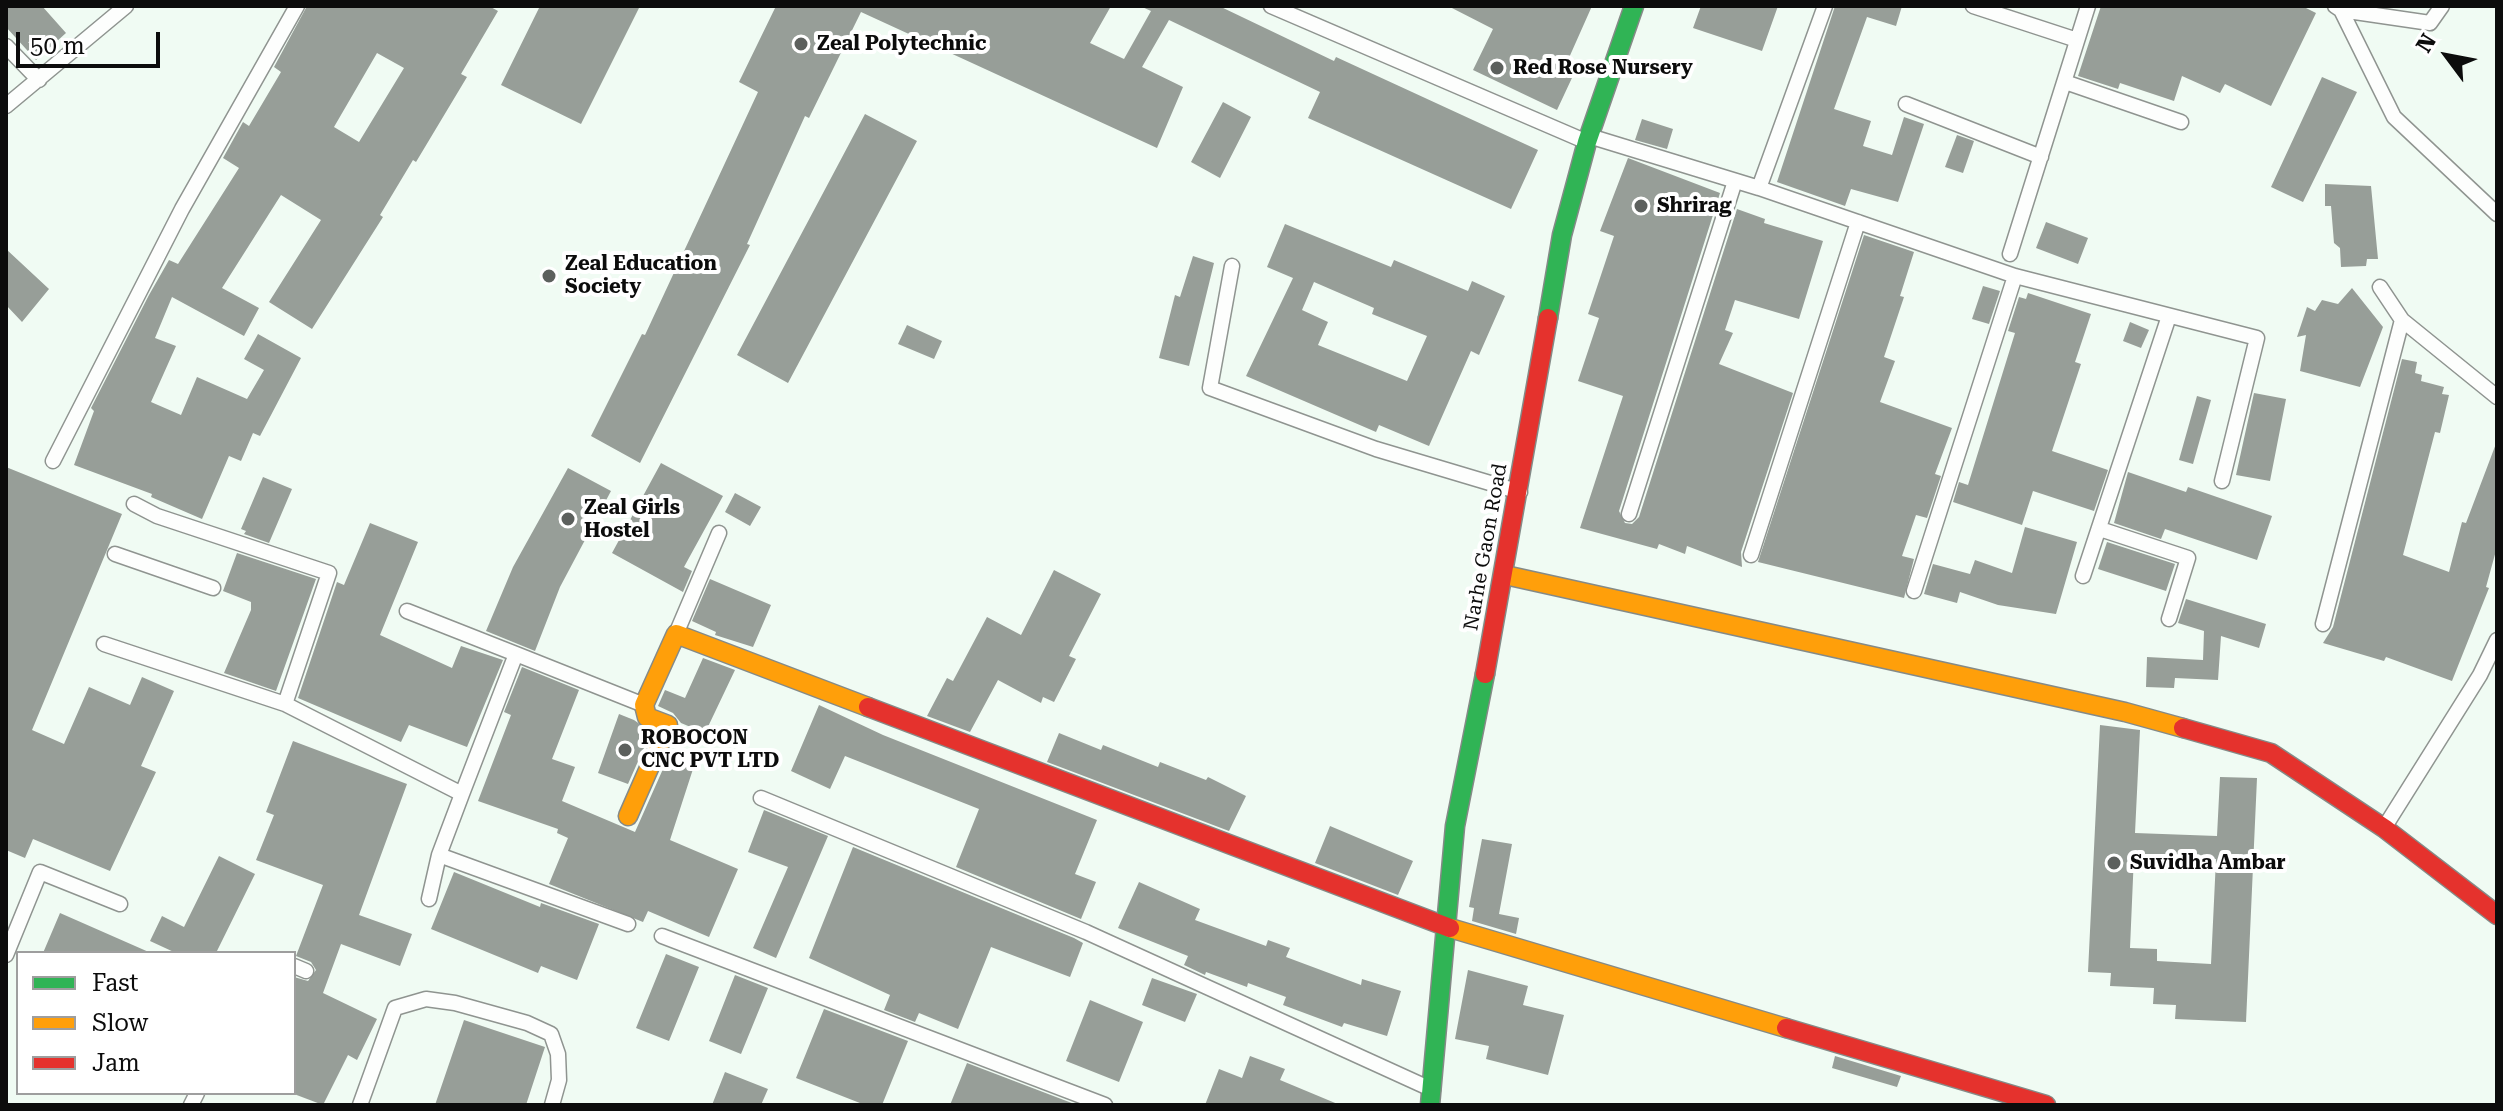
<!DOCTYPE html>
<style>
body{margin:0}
#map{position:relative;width:2503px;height:1111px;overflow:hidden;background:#f0fbf3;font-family:"Roboto Serif",serif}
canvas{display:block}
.frame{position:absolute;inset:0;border:8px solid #0c0c0c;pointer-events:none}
.legend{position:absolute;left:16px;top:951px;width:280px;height:144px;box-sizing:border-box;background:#fff;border:2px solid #9e9e9e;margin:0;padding:10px 14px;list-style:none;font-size:24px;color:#0c0c0c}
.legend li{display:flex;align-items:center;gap:16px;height:40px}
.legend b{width:40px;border:2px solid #9e9e9e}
.north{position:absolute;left:2407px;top:16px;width:80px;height:80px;-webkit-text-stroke:6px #fff;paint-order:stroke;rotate:302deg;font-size:22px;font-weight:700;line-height:32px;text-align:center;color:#0c0c0c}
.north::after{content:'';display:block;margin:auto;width:28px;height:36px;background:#0c0c0c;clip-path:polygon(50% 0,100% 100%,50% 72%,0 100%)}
.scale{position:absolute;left:16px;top:32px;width:144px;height:36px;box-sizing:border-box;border:4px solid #0c0c0c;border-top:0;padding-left:10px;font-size:24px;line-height:28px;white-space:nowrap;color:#0c0c0c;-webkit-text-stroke:6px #fff;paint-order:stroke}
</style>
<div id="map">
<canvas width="2503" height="1111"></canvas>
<div class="frame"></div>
<ul class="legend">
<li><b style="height:10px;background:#30b455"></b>Fast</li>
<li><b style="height:10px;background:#ff9f0a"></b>Slow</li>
<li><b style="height:10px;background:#e5322d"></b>Jam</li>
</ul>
<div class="north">N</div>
<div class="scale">50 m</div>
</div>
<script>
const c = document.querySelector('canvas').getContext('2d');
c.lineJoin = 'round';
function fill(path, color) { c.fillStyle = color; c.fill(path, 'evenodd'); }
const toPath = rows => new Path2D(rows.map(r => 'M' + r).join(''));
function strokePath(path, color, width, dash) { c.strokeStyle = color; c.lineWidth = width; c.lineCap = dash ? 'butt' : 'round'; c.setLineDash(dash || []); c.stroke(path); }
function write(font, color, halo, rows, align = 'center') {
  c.font = font + ' "Roboto Serif",serif'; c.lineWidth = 8; c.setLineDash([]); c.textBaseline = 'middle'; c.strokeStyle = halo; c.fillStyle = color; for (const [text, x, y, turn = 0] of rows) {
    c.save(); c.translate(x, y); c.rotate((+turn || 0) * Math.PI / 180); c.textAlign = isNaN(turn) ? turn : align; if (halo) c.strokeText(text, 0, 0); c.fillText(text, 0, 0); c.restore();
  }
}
fill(toPath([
 [6,6,42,6,66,33,36,60,6,27],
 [307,6,489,6,498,11,461,74,467,77,416,162,413,160,380,215,383,217,312,329,269,302,321,220,281,195,222,288,259,308,244,336,172,297,155,338,176,346,151,402,181,415,197,377,247,399,264,370,244,359,258,334,301,358,260,436,253,433,241,461,229,456,202,519,151,497,152,494,74,465,94,411,91,408,149,295,169,260,178,264,239,168,223,158,243,122,249,126,281,72,274,67],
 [377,53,404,68,359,142,334,127],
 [540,6,640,6,581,124,501,85],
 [776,6,1111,6,1090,43,1124,59,1151,11,1140,6,1219,6,1334,61,1336,57,1538,150,1511,209,1308,118,1320,92,1169,20,1142,67,1183,87,1157,148,861,12,809,118,805,116,747,244,750,245,640,463,591,436,642,334,645,335,758,92,739,82],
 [1448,6,1592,6,1568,60,1578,65,1557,110,1473,70,1493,29],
 [1701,6,1778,6,1762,51,1693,28],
 [1835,6,1902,6,1896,26,1867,17,1834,109,1871,121,1863,146,1892,155,1904,117,1924,124,1898,202,1851,189,1845,206,1777,182],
 [2101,6,2302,6,2316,13,2271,106,2225,84,2220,93,2182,76,2174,101,2120,83,2118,89,2078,76],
 [2322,77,2357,92,2303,202,2271,187],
 [1223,102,1251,117,1220,178,1191,162],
 [865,114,917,141,788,383,737,355],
 [1642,119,1673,129,1667,149,1635,140],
 [1957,135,1974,141,1963,173,1945,167],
 [1628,158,1720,193,1619,511,1625,523,1632,524,1639,517,1737,209,1765,219,1764,223,1823,241,1799,319,1735,300,1725,330,1733,333,1719,364,1793,393,1741,552,1742,567,1687,546,1685,554,1659,544,1657,549,1580,528,1623,396,1578,381,1599,318,1588,314,1614,236,1600,231],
 [2325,184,2371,186,2378,259,2367,259,2366,266,2341,267,2340,248,2334,243,2331,206,2325,206],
 [2046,222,2088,238,2078,264,2036,248],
 [1285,224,1391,267,1394,260,1468,291,1472,281,1505,296,1479,355,1471,351,1429,446,1379,425,1376,432,1246,376,1293,278,1267,267],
 [1314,282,1374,308,1372,314,1427,336,1407,381,1318,345,1328,322,1302,310],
 [1864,235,1914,252,1900,296,1904,297,1884,357,1895,361,1880,402,1952,428,1935,474,1941,476,1927,518,1916,515,1902,556,1914,559,1904,598,1758,562],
 [6,249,49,289,22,322,6,305],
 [1193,256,1214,263,1189,366,1159,358,1175,295,1180,297],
 [1983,286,2000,291,1989,324,1972,319],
 [2352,288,2383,327,2360,387,2300,371,2306,335,2297,337,2307,307,2315,311,2322,300,2338,304],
 [2028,293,2091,314,2075,362,2081,364,2052,451,2108,470,2094,511,2033,491,2022,525,1953,502,1959,482,1968,485,2015,333,2008,331,2019,297,2026,299],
 [2130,322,2149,330,2141,348,2123,341],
 [907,325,942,341,934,359,898,344],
 [2402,359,2417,362,2415,373,2422,375,2421,381,2444,387,2442,394,2449,395,2440,433,2435,432,2403,555,2449,572,2462,522,2466,523,2497,441,2497,547,2486,587,2489,588,2452,681,2386,657,2384,661,2323,643,2333,627],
 [2254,393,2286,399,2270,481,2236,475],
 [2197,396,2211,400,2193,464,2179,460],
 [661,463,723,496,684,567,692,571,683,592,612,553],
 [6,467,122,514,32,730,64,744,89,687,130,705,142,677,174,691,141,766,156,772,110,871,33,839,25,858,6,850],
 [568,468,611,491,560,587,535,651,486,631,513,567],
 [2128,472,2186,492,2188,487,2272,516,2257,560,2165,529,2161,539,2114,523],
 [263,477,292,489,269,543,244,534,246,531,241,529],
 [735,493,761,507,750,526,725,512],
 [370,523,418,542,380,635,452,668,461,646,503,660,467,747,409,725,401,742,298,698,337,582,344,585],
 [2025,527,2077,542,2056,614,1998,605,1960,592,1957,603,1924,594,1933,564,1970,574,1975,560,2012,573],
 [2107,542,2175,564,2166,591,2098,569],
 [237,553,316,579,276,691,224,673,251,610,251,602,223,591],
 [1054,570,1101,594,1069,656,1076,659,1054,702,1043,697,1041,703,998,680,970,732,927,716,947,678,953,681,987,617,1021,635],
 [710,579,771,605,753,647,715,635,716,632,692,621],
 [2186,599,2266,624,2259,648,2221,636,2218,680,2175,678,2174,688,2146,687,2147,657,2203,660,2204,631,2178,623],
 [703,658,735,670,705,733,681,723,673,713,658,706,665,690,685,698],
 [522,667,579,690,552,759,575,767,562,801,635,832,667,760,693,769,670,840,738,869,709,937,648,911,643,922,549,884,568,838,557,833,558,829,478,801,511,715,504,712],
 [819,705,883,735,1097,820,1075,874,1096,882,1081,919,956,867,979,809,845,756,830,789,791,771],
 [619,714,634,720,651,732,628,784,598,773],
 [2100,725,2140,730,2135,833,2217,836,2220,777,2257,778,2246,1022,2175,1019,2176,1005,2153,1004,2154,988,2110,986,2111,973,2088,972],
 [2134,855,2216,859,2211,964,2157,961,2157,949,2130,948],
 [1059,733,1101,750,1103,745,1158,767,1160,762,1206,780,1208,777,1246,796,1229,831,1047,762],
 [293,741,407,784,359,915,412,934,400,966,341,944,323,993,377,1019,357,1060,348,1055,323,1105,294,1094,294,977,308,981,316,970,311,962,296,956,323,885,256,860,274,815,266,812],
 [764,810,828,836,776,958,753,948,788,867,748,852],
 [1330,826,1413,861,1398,895,1315,863],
 [1482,839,1512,844,1499,914,1519,918,1516,934,1472,921,1474,908,1469,907],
 [853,847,1074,938,1083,943,1070,977,991,947,958,1029,919,1013,915,1022,884,1010,890,995,809,958],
 [219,856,255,874,216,953,176,953,150,941,162,916,184,927],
 [454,872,540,907,541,903,599,924,577,980,541,966,538,973,431,929],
 [1139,882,1200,909,1195,920,1266,946,1268,940,1290,948,1286,957,1361,985,1362,979,1401,991,1387,1036,1344,1023,1342,1027,1283,1005,1286,997,1248,983,1247,987,1206,972,1205,975,1184,965,1188,956,1118,928],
 [60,913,151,953,43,953],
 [666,954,699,967,669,1041,636,1028],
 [1468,970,1528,986,1523,1005,1564,1015,1548,1075,1486,1059,1489,1046,1455,1039],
 [735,975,768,988,741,1054,709,1041],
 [1152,978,1197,994,1185,1022,1142,1005],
 [1090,1000,1143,1022,1119,1082,1066,1061],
 [824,1009,908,1041,882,1105,865,1105,796,1078],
 [464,1020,545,1047,526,1105,435,1105],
 [1250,1056,1285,1069,1280,1080,1340,1105,1205,1105,1219,1069,1242,1078],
 [1835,1056,1901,1076,1897,1087,1832,1068],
 [967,1063,1077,1105,950,1105],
 [725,1072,768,1089,761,1105,712,1105]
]), '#979e98');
const street = toPath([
 [1271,6,1587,142],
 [1973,6,2077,40],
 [2335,6,2341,10,2394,117,2497,214],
 [2341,10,2430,23,2442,6],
 [6,46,39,80],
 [2065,82,2181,122],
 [1906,104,2041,157],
 [6,106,126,6],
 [1589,136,1759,188,2015,276,2257,338,2222,481],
 [1759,188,1825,6],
 [2010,254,2088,6],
 [1232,266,1210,388,1376,449,1520,492],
 [2380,287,2402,320,2497,397],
 [53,461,182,209,297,6],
 [134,504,157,516,329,573,285,704],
 [1629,514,1735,181],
 [2100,529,2188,558,2169,619],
 [115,554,213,588],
 [1751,555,1858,222],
 [2083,576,2169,316],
 [1914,591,2015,276],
 [407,611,516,654],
 [2323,624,2402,320],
 [676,634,719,533],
 [104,644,285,704,462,794,516,654,644,705],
 [761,798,1086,932,1433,1090],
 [2384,828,2480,675,2497,640],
 [439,855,628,924],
 [429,899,439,855,462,794],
 [662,936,1105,1105],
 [6,955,40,872,120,904],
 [294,966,306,971],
 [191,1105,197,1093],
 [360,1105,395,1008,426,999,455,1003,527,1023,551,1034,558,1054,559,1080,552,1105]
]);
const fast = toPath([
 [1548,318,1562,235,1587,142,1634,6],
 [1430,1105,1455,826,1485,674]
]);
const slow = toPath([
 [1505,575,2125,712,2183,728],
 [628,816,668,725,647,717,644,705,676,634,868,707],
 [1450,928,1786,1028]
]);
const jam = toPath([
 [1485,674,1548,318],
 [868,707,1450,928],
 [2183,728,2271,753,2384,828,2497,915],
 [1786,1028,2046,1105]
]);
strokePath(street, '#8f9490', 17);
strokePath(fast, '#858a87', 21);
strokePath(slow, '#858a87', 21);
strokePath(jam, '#858a87', 21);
strokePath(street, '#fdfefd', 14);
strokePath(fast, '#30b455', 18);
strokePath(slow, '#ff9f0a', 18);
strokePath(jam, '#e5322d', 18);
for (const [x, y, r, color] of [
 [801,44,8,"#5c605d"],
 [1497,68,8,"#5c605d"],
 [1641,206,8,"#5c605d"],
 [549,276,8,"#5c605d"],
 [568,519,8,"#5c605d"],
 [625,750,8,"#5c605d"],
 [2114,863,8,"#5c605d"]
]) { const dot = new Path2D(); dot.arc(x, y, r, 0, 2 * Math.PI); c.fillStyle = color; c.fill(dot); strokePath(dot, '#fff', 3); }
write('bold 20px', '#0c0c0c', '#fff', [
 ["Zeal Polytechnic",817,44],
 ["Red Rose Nursery",1513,68],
 ["Shrirag",1657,206],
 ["Zeal Education",565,264],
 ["Society",565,287],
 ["Zeal Girls",584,508],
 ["Hostel",584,531],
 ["ROBOCON",641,738],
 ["CNC PVT LTD",641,761],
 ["Suvidha Ambar",2130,863]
], 'left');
write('20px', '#0c0c0c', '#fff', [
 ["Narhe Gaon Road",1486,547,-80]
]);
</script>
